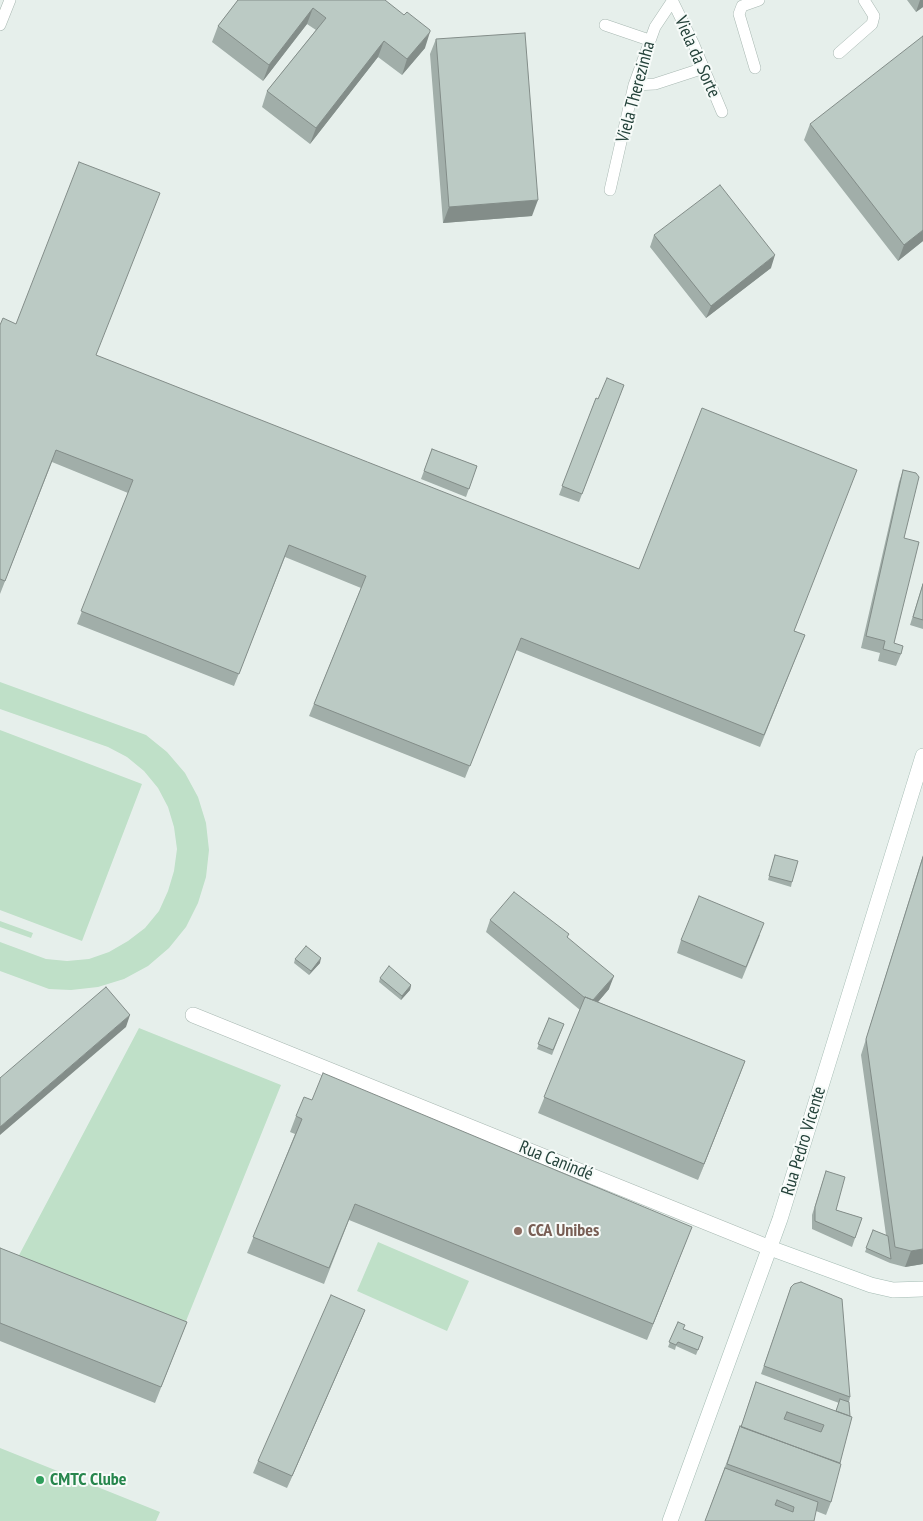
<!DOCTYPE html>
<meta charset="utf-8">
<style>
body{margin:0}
canvas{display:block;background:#e6efeb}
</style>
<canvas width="923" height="1521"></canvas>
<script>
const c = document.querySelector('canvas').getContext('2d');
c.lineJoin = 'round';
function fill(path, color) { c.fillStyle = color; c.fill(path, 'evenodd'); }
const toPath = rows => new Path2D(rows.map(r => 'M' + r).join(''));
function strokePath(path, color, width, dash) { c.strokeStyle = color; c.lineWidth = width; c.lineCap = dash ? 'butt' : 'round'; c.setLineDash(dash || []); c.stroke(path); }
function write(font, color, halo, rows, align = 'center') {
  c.font = font + ' "PT Sans Narrow",sans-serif'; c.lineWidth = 4; c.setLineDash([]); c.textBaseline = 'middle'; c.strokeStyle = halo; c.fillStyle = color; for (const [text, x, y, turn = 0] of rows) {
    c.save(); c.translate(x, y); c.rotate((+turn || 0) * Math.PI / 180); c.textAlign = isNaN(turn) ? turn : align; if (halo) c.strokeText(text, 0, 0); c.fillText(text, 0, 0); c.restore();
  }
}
fill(toPath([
 [0,682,146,735,167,752,185,773,198,797,206,823,209,850,206,877,198,903,186,927,169,948,148,966,124,979,98,987,71,990,49,989,0,971,0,942,46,959,67,961,89,959,109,952,128,941,145,928,159,911,168,891,174,871,177,849,174,827,168,807,158,788,144,771,127,757,108,747,0,709],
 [0,730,142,784,82,941,0,910],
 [0,921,33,933,31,938,0,927],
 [139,1028,281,1085,184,1326,17,1259],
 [378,1242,469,1281,447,1331,357,1291],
 [0,1448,160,1512,156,1521,0,1521]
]), '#bfe0c8');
const lane = toPath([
 [673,2,694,45,722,112],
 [0,25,10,0],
 [605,25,649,40],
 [839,53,872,24,874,16,864,0],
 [755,68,739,14,742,6,759,0],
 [634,85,655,84,704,68],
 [610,190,634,85,655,27,673,0]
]);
const street = toPath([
 [193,1015,770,1248]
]);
const secondary = toPath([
 [770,1248,871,1285,893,1290,923,1289],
 [670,1521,780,1219,923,756]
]);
strokePath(lane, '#a8b8b2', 12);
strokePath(street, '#a8b8b2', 16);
strokePath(secondary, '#a4bbb3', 16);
strokePath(lane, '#fff', 11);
strokePath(street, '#fff', 15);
strokePath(secondary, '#fff', 15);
fill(toPath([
 [238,0,385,0,425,48,402,75,378,57,310,144,262,107,267,91,316,30,307,24,263,81,212,42,218,26],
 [907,0,923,0,923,7,916,12],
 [436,39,532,216,443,223,430,54],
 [810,124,923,241,898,261,804,140],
 [654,235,771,268,706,318,650,247],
 [16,324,805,635,760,747,516,650,465,778,309,716,361,588,285,557,234,686,77,624,128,493,52,462,0,594,0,325],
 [624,385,579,502,559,495,596,398,598,399],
 [432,449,477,466,466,497,421,479],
 [903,470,904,538,894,643,901,654,896,666,878,661,880,653,861,648,899,482],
 [923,583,923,629,910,625],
 [775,855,792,882,791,887,768,880],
 [923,855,923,1264,905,1267,890,1263,865,1252,873,1230,886,1235,861,1055],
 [490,920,567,937,609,989,598,1002,745,1061,698,1180,538,1113,580,1010,486,932],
 [760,935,742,979,677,953,681,940],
 [295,959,320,963,309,975,294,963],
 [380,978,411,985,410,990,401,1000,379,982],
 [549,1018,564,1024,552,1055,537,1049],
 [296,1116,686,1242,647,1340,349,1220,324,1284,247,1253,295,1134,290,1132],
 [826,1171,836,1210,862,1218,852,1247,812,1229,812,1215],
 [0,1248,187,1322,155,1403,0,1341],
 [791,1287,850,1397,849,1402,831,1502,826,1515,816,1511,705,1521,740,1426,741,1427,756,1382,836,1411,839,1403,761,1374],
 [365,1310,360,1322,287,1488,253,1473,258,1461],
 [678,1322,684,1329,703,1337,696,1355,676,1346,675,1350,668,1347]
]), '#a1aea9');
fill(toPath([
 [920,0,923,0,923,7,916,12],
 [313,8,307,24,263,81,269,65],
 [430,32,425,48,402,75,407,59],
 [384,41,378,57,310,144,316,128],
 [538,200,532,216,443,223,449,207],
 [923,230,923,241,898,261,904,245],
 [775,255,771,268,706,318,711,306],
 [321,958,320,963,309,975,311,971],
 [614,976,609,989,586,1016,591,1003],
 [411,985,410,990,401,1000,402,996],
 [130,1015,126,1027,0,1135,0,1127],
 [745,1061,739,1077,698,1180,704,1164],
 [692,1227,686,1242,647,1340,653,1324],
 [923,1249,923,1264,905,1267,911,1251],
 [365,1310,360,1322,287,1488,292,1476]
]), '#838d89');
const building = toPath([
 [238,0,385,0,404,15,407,12,430,30,430,32,407,59,384,41,316,128,267,91,326,18,313,8,269,65,218,26,238,0],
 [525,33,538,200,449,207,436,39,525,33],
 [923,36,923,230,904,245,810,124,923,36],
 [79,162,160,193,96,355,639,569,702,408,857,470,794,631,805,635,764,735,521,638,470,766,314,704,366,576,289,545,239,674,81,611,133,480,56,450,5,581,0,579,0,325,3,318,16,324,79,162],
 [720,185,775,255,711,306,654,235,720,185],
 [607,378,624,385,582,494,562,486,596,398,598,399,607,378],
 [432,449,477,466,469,489,424,471,432,449],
 [903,470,916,473,919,477,904,538,919,542,894,643,903,646,901,654,883,649,885,641,866,636,903,470],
 [923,584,923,620,913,617,923,584],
 [775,855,798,861,792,882,769,876,775,855],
 [923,857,923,1249,911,1251,895,1247,866,1039,923,857],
 [514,892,569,934,567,937,614,976,593,1000,585,997,585,998,490,920,514,892],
 [699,896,764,923,746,967,681,940,699,896],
 [306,946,321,958,311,971,295,959,306,946],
 [389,966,411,985,402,996,380,978,389,966],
 [106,987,130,1015,0,1127,0,1078,106,987],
 [585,997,745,1061,704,1164,544,1097,585,997],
 [549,1018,564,1024,553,1050,538,1044,549,1018],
 [323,1073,692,1227,653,1324,355,1204,329,1268,253,1237,302,1119,296,1116,304,1097,312,1100,323,1073],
 [826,1171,845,1177,836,1210,862,1218,855,1238,815,1221,815,1207,826,1171],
 [873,1230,888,1236,891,1259,866,1248,873,1230],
 [0,1248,187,1322,161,1387,0,1323,0,1248],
 [801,1282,842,1299,850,1397,764,1366,791,1287,794,1284,801,1282],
 [331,1295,365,1310,292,1476,258,1461,331,1295],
 [678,1322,685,1325,683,1329,703,1337,698,1350,678,1342,676,1345,669,1342,678,1322],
 [756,1382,852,1417,840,1463,741,1427,756,1382],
 [787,1412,824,1425,821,1432,784,1419,787,1412],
 [840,1399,849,1402,850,1416,836,1411,840,1399],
 [740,1426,841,1464,831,1502,727,1464,740,1426],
 [725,1468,818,1502,814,1521,705,1521,725,1468],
 [777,1500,794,1507,793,1512,775,1505,777,1500]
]);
fill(building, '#bbcac4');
strokePath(building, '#838d89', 1);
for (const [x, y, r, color] of [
 [518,1231,5,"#8d6e63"],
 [40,1480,5,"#2e9e5b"]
]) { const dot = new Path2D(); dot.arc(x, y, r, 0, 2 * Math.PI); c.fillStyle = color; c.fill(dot); strokePath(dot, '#f7fbf9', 2); }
write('18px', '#24423a', '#f7fbf9', [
 ["Viela da Sorte",697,57,66],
 ["Viela Therezinha",636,92,-75],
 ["Rua Pedro Vicente",804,1141,-73],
 ["Rua Canindé",556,1161,22]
]);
write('bold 18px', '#785e54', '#f7fbf9', [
 ["CCA Unibes",528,1231]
], 'left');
write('bold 18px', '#27864d', '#f7fbf9', [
 ["CMTC Clube",50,1480]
], 'left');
</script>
